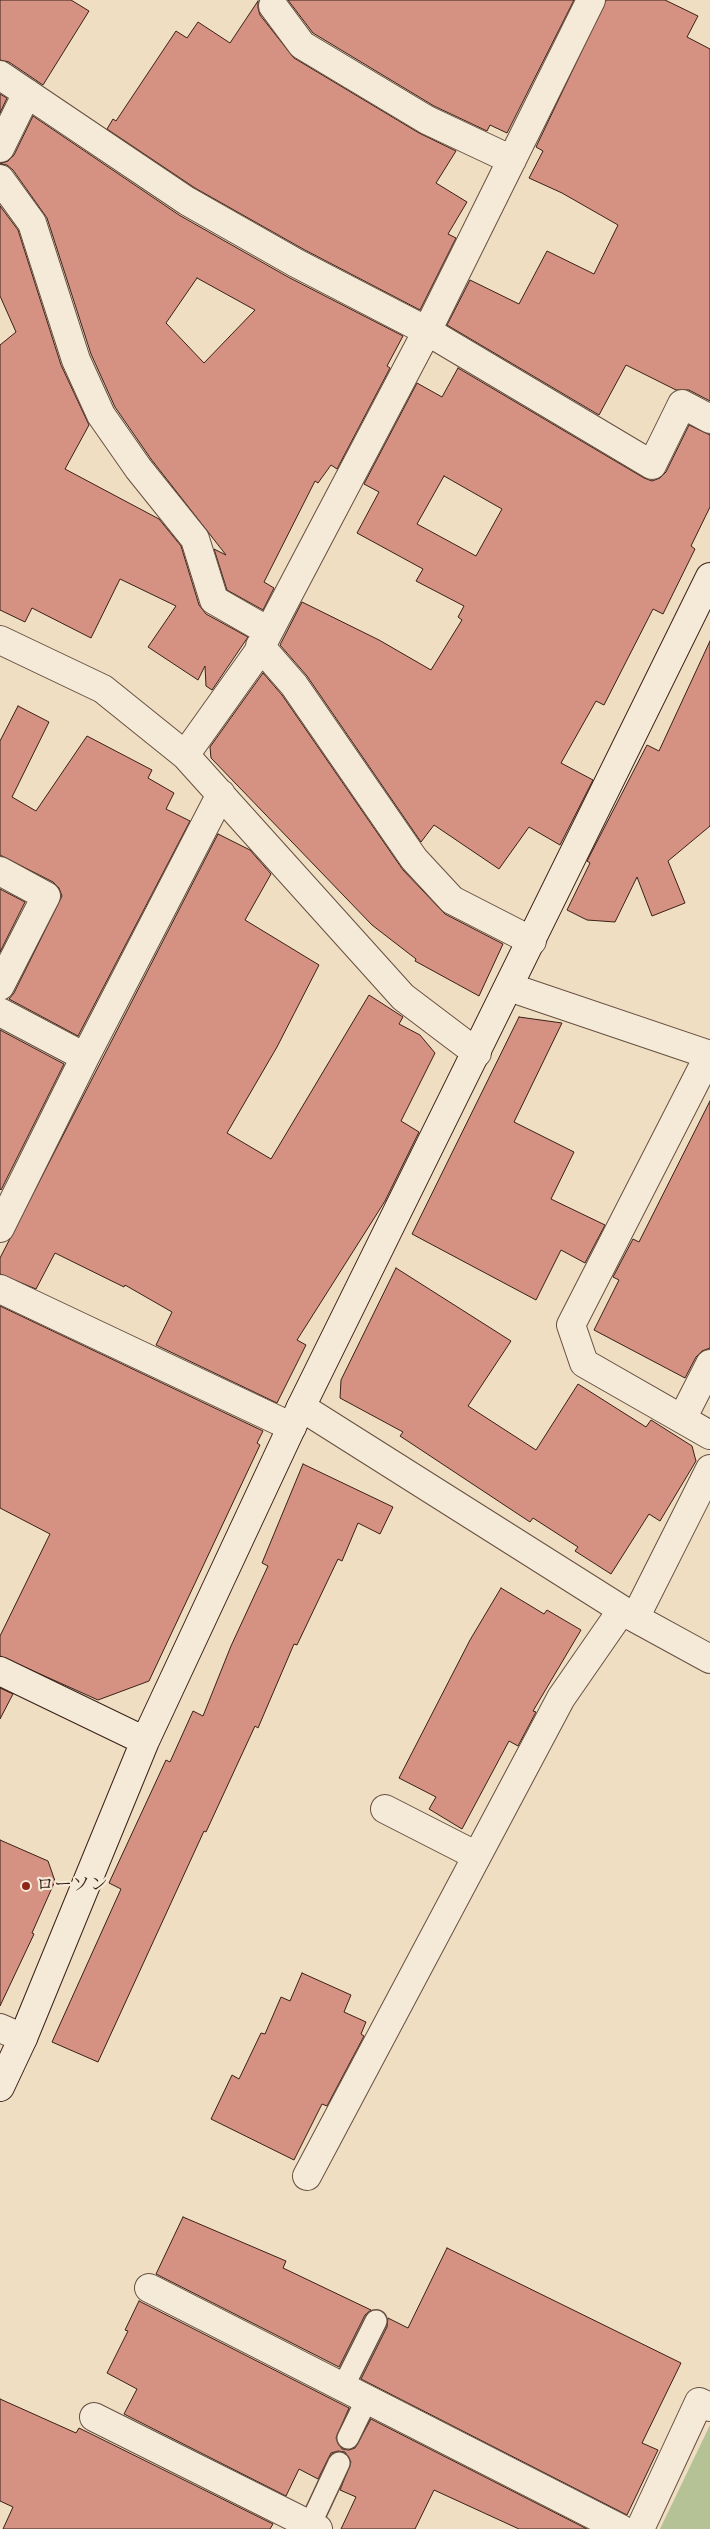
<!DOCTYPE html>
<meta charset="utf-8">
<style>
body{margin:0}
canvas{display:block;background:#efdec1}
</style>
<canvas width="710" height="2529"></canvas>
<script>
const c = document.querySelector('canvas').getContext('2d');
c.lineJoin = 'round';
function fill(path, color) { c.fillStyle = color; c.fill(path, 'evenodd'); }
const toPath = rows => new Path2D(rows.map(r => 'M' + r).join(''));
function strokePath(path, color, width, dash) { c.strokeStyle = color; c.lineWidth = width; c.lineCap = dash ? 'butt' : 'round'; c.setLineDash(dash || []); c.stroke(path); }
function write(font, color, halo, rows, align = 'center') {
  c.font = font + ' "IM FELL English","Noto Serif JP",serif'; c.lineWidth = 4.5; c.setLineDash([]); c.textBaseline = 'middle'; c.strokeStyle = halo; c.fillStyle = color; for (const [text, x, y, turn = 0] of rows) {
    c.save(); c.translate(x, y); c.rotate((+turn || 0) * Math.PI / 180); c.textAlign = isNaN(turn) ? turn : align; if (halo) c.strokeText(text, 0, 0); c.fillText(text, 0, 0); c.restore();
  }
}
fill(toPath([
 [710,2425,710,2529,660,2529]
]), '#b5c296');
const building = toPath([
 [0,0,71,0,89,11,43,85,9,62,0,60,0,0],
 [288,0,574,0,507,133,490,125,487,131,434,106,313,33,288,0],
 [606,0,665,0,698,16,687,37,710,49,710,401,689,390,676,390,626,365,599,415,447,325,470,280,519,304,547,251,594,274,618,225,562,193,529,178,543,151,536,147,606,0],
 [258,1,258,8,260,15,294,58,419,133,456,151,436,183,467,202,448,234,456,238,420,310,303,249,195,188,107,129,113,119,116,121,176,31,187,38,198,22,230,43,258,1],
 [0,94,7,98,0,113,0,94],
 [33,116,179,215,288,277,403,336,387,366,390,368,337,469,331,465,318,483,315,481,264,582,274,588,263,610,227,590,214,549,226,555,151,459,115,407,91,354,47,218,13,170,7,165,0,164,8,161,14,155,33,116],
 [197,278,255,310,204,363,166,323,197,278],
 [0,206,18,230,61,365,89,425,65,469,159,519,181,546,199,605,206,614,248,637,212,690,206,686,205,666,198,680,148,647,176,606,120,579,91,638,32,608,25,622,0,610,0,345,16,332,0,296,0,206],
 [458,368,644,478,652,481,660,478,666,472,689,425,710,435,710,507,691,546,695,549,663,614,653,609,604,705,596,701,561,763,593,780,560,845,529,827,499,869,434,825,421,842,307,676,280,645,302,602,379,640,431,670,462,620,458,617,464,606,416,581,423,569,357,533,379,492,364,484,417,383,442,397,458,368],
 [444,476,502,509,476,556,417,524,444,476],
 [710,641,710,826,668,861,685,903,652,916,637,877,615,922,587,920,567,910,590,863,587,861,647,745,659,751,710,641],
 [263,673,282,695,403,870,445,914,503,944,479,996,415,961,416,959,372,925,211,758,210,747,263,673],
 [18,706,49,722,12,797,36,811,87,736,152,770,148,778,174,793,166,809,190,821,78,1036,9,999,14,993,62,896,59,888,53,882,0,855,0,741,18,706],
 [218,834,250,850,271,874,245,920,319,965,277,1047,227,1133,271,1159,369,995,403,1017,399,1024,420,1035,435,1053,401,1121,419,1132,385,1201,297,1340,306,1345,277,1403,156,1345,172,1312,125,1285,124,1287,55,1253,36,1289,0,1274,0,1258,218,834],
 [0,889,25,902,0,952,0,889],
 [519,1017,562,1023,514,1122,574,1152,551,1199,605,1225,585,1263,561,1250,536,1300,412,1234,519,1017],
 [0,1030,64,1064,1,1190,0,1189,0,1030],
 [710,1101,710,1348,702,1351,696,1357,685,1378,594,1330,619,1280,613,1277,633,1239,639,1242,710,1101],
 [396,1268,511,1341,468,1406,536,1450,578,1384,646,1427,651,1420,692,1446,696,1461,660,1521,649,1514,611,1574,575,1551,578,1547,533,1518,530,1522,400,1436,403,1432,340,1398,341,1380,396,1268],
 [0,1306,263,1431,257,1443,260,1445,149,1681,98,1700,0,1656,0,1636,50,1534,0,1508,0,1306],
 [303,1464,393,1507,380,1534,358,1523,342,1561,338,1559,297,1645,294,1644,258,1728,255,1726,206,1832,204,1831,98,2062,52,2042,121,1889,109,1883,166,1760,170,1762,193,1711,203,1716,231,1646,268,1566,262,1563,303,1464],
 [501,1588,544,1614,547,1610,581,1630,533,1711,536,1712,518,1746,509,1741,462,1829,429,1809,436,1797,399,1778,470,1640,501,1588],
 [0,1688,13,1694,0,1719,0,1688],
 [0,1840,48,1861,55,1881,32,1933,34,1934,0,2006,0,1840],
 [302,1973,351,1995,344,2012,366,2022,361,2034,364,2036,327,2106,322,2104,294,2160,211,2119,232,2075,239,2079,261,2033,265,2034,281,1997,290,2001,302,1973],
 [183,2217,286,2261,283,2268,371,2310,365,2315,339,2367,156,2274,183,2217],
 [447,2248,681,2363,642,2443,658,2450,627,2515,361,2379,387,2327,388,2318,408,2328,447,2248],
 [139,2301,349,2408,336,2438,342,2449,349,2450,355,2448,371,2419,587,2529,519,2529,434,2490,415,2529,341,2529,356,2497,340,2490,351,2462,345,2452,338,2451,331,2453,318,2479,299,2469,286,2496,124,2414,137,2389,107,2373,128,2331,125,2330,139,2301],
 [0,2399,76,2433,79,2428,273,2524,270,2529,3,2529,13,2507,0,2501,0,2399]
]);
fill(building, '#d59182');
strokePath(building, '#3a2118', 1);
const lane = toPath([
 [343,2387,376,2321],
 [348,2438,367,2399],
 [310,2525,339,2463]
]);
const street = toPath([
 [273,6,302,45,427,120,512,160],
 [0,75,187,201,296,263,427,331,652,465,682,404,710,419],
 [0,148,27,93],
 [0,179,32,223,76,360,101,415,138,468,195,539,214,600,268,631],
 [0,640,103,689,185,755,403,997,477,1053],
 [260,646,294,685,414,859,452,900,532,941],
 [185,755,257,654,427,331,591,0],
 [0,871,46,896,0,986],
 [509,987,710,1055],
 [0,1012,85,1057],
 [709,1055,571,1325,584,1363,710,1435],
 [0,1228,85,1057,221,794],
 [0,1289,292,1427],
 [301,1407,635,1618,710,1659],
 [682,1419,710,1364],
 [635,1618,710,1469],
 [385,1809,477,1856],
 [0,2028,23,2038],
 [307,2176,561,1698,622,1610],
 [149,2288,621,2529],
 [94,2417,318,2529],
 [640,2529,699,2402,710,2407]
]);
const secondary = toPath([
 [0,1671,145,1741],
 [0,2087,23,2038,145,1741,301,1407,710,577]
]);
strokePath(lane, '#675042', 24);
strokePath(street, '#675042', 30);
strokePath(secondary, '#3a2118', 30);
strokePath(lane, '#f5ead7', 21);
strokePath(street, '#f5ead7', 28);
strokePath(secondary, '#f5ead7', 28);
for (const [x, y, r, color] of [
 [26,1886,5,"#8f2418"]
]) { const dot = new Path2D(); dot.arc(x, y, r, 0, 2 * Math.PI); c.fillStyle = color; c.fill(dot); strokePath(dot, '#f5ead7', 2); }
write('18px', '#3a2118', '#f5ead7', [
 ["ローソン",36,1886]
], 'left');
</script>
